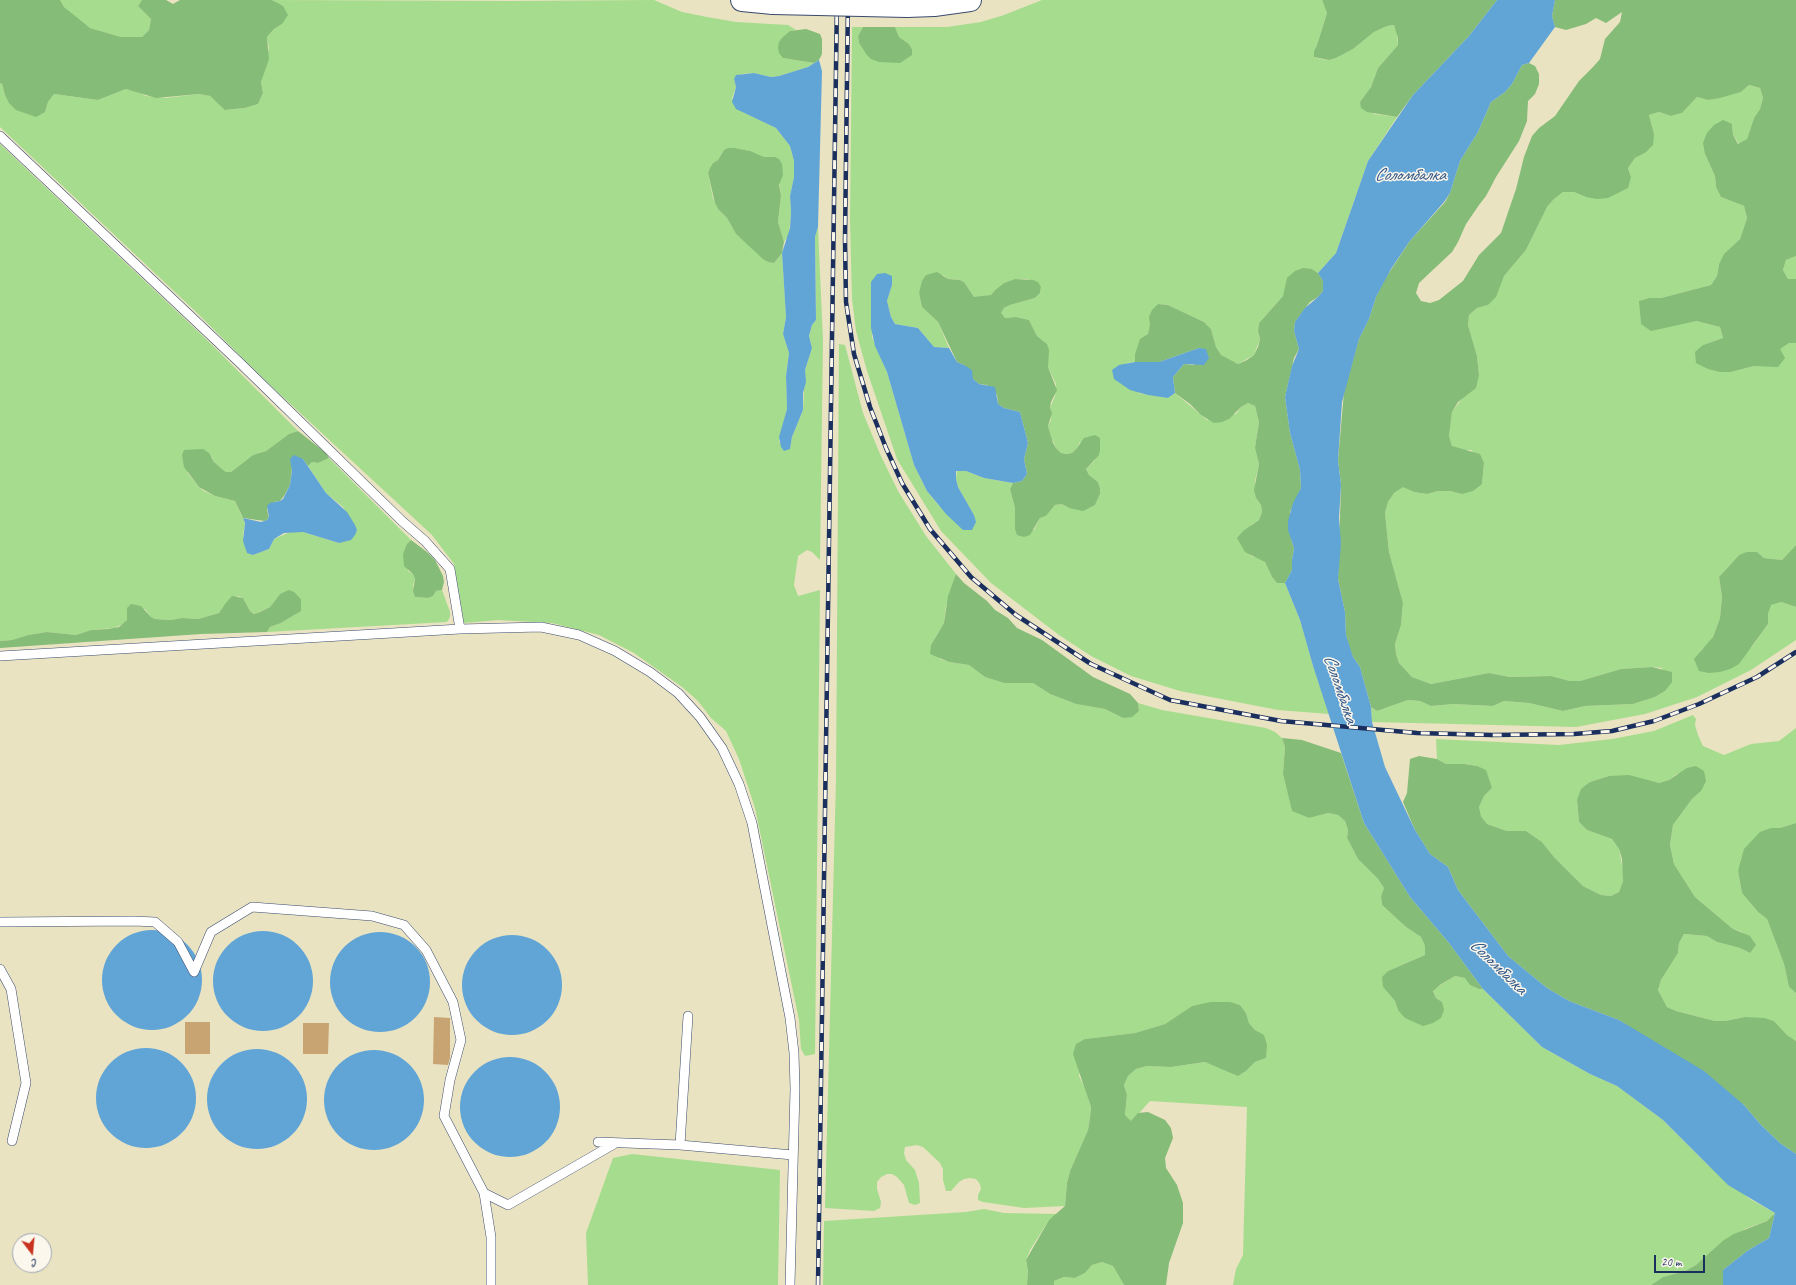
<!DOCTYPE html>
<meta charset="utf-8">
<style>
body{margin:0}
#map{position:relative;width:1796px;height:1285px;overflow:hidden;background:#e9e3c2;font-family:Caveat,sans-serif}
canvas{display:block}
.north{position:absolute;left:12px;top:1233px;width:40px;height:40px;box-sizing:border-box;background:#fbf7ec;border:1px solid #a1a7b3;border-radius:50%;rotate:164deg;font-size:11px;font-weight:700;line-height:16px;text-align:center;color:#1b2f5e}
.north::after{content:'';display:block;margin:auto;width:14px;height:18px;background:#c8321e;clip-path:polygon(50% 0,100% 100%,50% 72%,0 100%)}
.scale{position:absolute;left:1654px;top:1255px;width:51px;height:18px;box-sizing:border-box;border:2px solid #1b2f5e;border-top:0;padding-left:5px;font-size:12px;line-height:14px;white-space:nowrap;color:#1b2f5e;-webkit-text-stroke:3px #fbf7ec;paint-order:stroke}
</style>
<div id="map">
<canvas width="1796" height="1285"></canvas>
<div class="north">С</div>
<div class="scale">20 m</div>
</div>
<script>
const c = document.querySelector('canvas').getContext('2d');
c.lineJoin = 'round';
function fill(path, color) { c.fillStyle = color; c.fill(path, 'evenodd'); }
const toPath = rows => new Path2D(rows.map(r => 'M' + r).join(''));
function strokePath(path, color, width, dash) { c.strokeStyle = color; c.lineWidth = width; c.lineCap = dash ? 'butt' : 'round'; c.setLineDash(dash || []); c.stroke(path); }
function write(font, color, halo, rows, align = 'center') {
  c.font = font + ' Caveat,sans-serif'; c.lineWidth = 3; c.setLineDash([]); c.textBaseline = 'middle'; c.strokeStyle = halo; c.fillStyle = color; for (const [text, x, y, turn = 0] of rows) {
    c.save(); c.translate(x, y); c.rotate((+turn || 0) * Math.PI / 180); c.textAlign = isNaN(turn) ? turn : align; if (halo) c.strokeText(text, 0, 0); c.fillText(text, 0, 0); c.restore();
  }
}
fill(toPath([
 [60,0,142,0,138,6,151,19,149,30,142,37,121,37,100,31,90,28,80,21,64,7],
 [272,0,511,1,654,0,682,12,707,17,736,22,788,25,796,30,790,31,783,58,814,63,808,67,779,76,771,77,754,73,741,74,734,79,736,87,732,98,743,112,776,128,790,146,794,161,794,177,790,196,791,211,789,235,784,242,778,222,781,195,775,157,764,157,745,150,724,150,718,160,713,163,708,173,713,198,718,209,727,218,736,234,768,262,774,263,782,253,786,317,783,334,789,353,786,376,787,409,779,442,790,449,792,437,803,410,805,370,812,348,809,336,812,325,816,320,815,237,818,227,823,341,820,560,812,552,807,550,798,556,794,585,798,596,820,590,815,1054,805,1056,801,1049,799,1020,755,808,739,759,726,731,711,718,698,701,682,687,634,653,599,635,552,623,498,620,464,623,454,564,432,535,271,386,194,310,0,127,0,83,2,84,5,95,45,112,48,102,54,94,98,100,126,89,136,91,146,96,166,98,199,94,210,96,226,110,245,108,258,104,263,93,261,82,269,48,267,37,274,29,282,24,274,1],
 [1042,0,1322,0,1327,13,1317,45,1314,51,1314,57,1321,59,1329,60,1336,58,1353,49,1374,32,1387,26,1394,25,1397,32,1398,45,1378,68,1371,87,1360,102,1374,114,1397,117,1368,161,1336,253,1318,273,1312,269,1283,296,1265,316,1259,323,1258,331,1260,339,1254,355,1238,364,1229,360,1221,355,1216,347,1211,329,1204,322,1168,305,1158,304,1148,334,1141,339,1135,354,1135,362,1127,363,1139,393,1168,398,1175,393,1207,420,1236,414,1241,407,1248,403,1255,406,1259,422,1255,448,1259,464,1255,481,1256,498,1261,505,1262,512,1259,520,1251,525,1251,556,1259,558,1265,562,1272,577,1277,583,1285,583,1300,620,1313,666,1329,714,1278,710,1180,691,1131,676,1091,656,1059,635,991,583,941,531,897,459,867,371,856,331,852,299,850,220,852,27,863,27,858,36,859,43,866,54,912,55,912,49,909,44,899,37,895,27,947,27,981,22,1004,15],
 [943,275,948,279,960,280,964,282,974,297,980,297,991,295,995,290,1004,283,1015,279,1027,279,1038,283,1041,287,1040,293,1035,298,1010,305,1004,308,1001,313,1004,318,1016,317,1029,320,1037,336,1047,344,1048,367,1056,384,1055,396,1050,408,1051,420,1048,426,1051,437,1056,448,1061,453,1066,454,1072,453,1077,448,1080,442,1095,460,1086,469,1089,475,1098,482,1100,488,1100,494,1095,505,1089,507,1069,508,1062,504,1055,505,1046,516,1040,518,1034,530,1015,529,1015,508,1010,489,1013,483,984,478,966,471,957,471,956,479,958,487,974,515,939,506,927,491,914,465,887,372,872,337,871,282,892,285,887,301,891,317,895,324,918,328,934,347,949,348,938,322,922,307,919,293],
 [1749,85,1760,88,1763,98,1760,109,1754,118,1747,139,1739,144,1733,135,1732,124,1705,154,1715,176,1716,187,1721,197,1744,206,1747,218,1740,239,1724,255,1719,264,1717,276,1711,285,1661,298,1649,298,1640,301,1641,324,1696,321,1720,327,1723,338,1703,345,1731,372,1754,366,1766,366,1779,349,1789,343,1796,343,1796,545,1782,560,1764,558,1757,552,1739,555,1719,577,1722,597,1720,618,1713,637,1708,645,1700,651,1751,648,1768,624,1768,614,1770,605,1781,602,1796,607,1796,640,1751,670,1697,697,1645,714,1576,727,1372,722,1371,707,1377,711,1408,700,1420,701,1431,706,1453,704,1493,706,1504,701,1529,703,1563,711,1585,706,1633,704,1655,697,1665,691,1662,668,1652,667,1621,669,1580,681,1570,681,1551,676,1510,677,1489,673,1431,684,1412,677,1399,663,1396,654,1395,644,1401,625,1403,603,1389,552,1385,513,1388,502,1394,493,1403,486,1414,492,1427,494,1438,491,1450,491,1462,494,1482,484,1484,463,1471,450,1461,450,1452,446,1449,436,1452,412,1479,375,1477,356,1468,325,1469,315,1477,308,1488,305,1504,276,1526,250,1547,207,1554,199,1563,192,1574,192,1586,197,1631,177,1628,168,1635,158,1645,153,1654,134,1649,115,1659,112,1671,116,1682,113,1697,97,1708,100,1741,92],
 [0,144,206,339,298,431,289,434,266,451,253,455,231,472,226,472,222,469,214,462,212,457,187,472,199,487,204,491,215,496,235,501,245,523,243,535,253,555,269,549,274,539,290,532,303,532,339,543,349,517,343,507,326,493,308,466,312,462,318,463,329,458,411,540,407,544,408,571,413,574,415,579,413,585,415,597,428,598,433,596,436,591,442,590,450,612,450,617,447,622,267,632,270,627,281,623,296,614,301,599,297,596,280,594,270,607,255,614,250,611,243,598,238,596,225,604,219,613,198,619,182,618,172,620,155,619,151,617,145,609,127,608,127,620,123,624,114,628,91,630,76,635,47,632,28,635,12,640,0,641],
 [1796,256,1796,279,1788,279,1783,270,1786,260],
 [839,344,845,345,863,413,880,454,898,491,926,536,956,574,946,606,944,623,931,645,940,659,949,662,969,665,985,677,1004,683,1033,683,1050,694,1076,704,1105,709,1123,718,1139,711,1138,703,1162,710,1266,728,1275,732,1282,738,1285,747,1283,774,1292,810,1309,818,1328,813,1338,815,1345,821,1348,830,1347,838,1358,859,1378,879,1384,888,1381,896,1382,905,1406,927,1421,937,1425,946,1425,955,1388,971,1383,987,1395,1001,1398,1010,1442,1002,1436,998,1433,990,1455,976,1465,978,1471,985,1479,989,1483,989,1542,1047,1590,1074,1617,1086,1663,1120,1707,1164,1750,1199,1775,1213,1767,1221,1745,1229,1696,1265,1685,1271,1663,1277,1651,1285,1233,1285,1236,1269,1243,1255,1247,1107,1150,1101,1131,1122,1125,1115,1127,1095,1124,1085,1128,1076,1136,1069,1147,1066,1171,1067,1205,1062,1216,1066,1247,1070,1255,1062,1266,1058,1264,1036,1255,1030,1249,1023,1246,1013,1240,1005,1220,1002,1192,1006,1165,1024,1135,1033,1085,1039,1079,1076,1084,1086,1091,1107,1090,1118,1088,1130,1070,1171,1067,1183,1065,1206,1024,1208,983,1202,978,1200,978,1195,981,1189,980,1184,976,1179,970,1178,964,1179,959,1182,951,1191,946,1191,943,1180,943,1169,940,1163,923,1147,917,1145,905,1147,904,1153,906,1160,915,1170,919,1183,920,1203,915,1205,909,1203,904,1185,897,1177,892,1174,887,1174,881,1177,877,1182,877,1189,881,1202,880,1208,874,1211,825,1208,836,780],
 [1693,715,1696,719,1695,725,1698,735,1703,746,1724,755,1751,744,1779,741,1796,728,1796,823,1780,828,1771,828,1738,871,1742,893,1758,912,1767,919,1784,964,1789,987,1796,993,1796,1041,1787,1035,1774,1021,1745,1017,1725,1021,1715,1021,1676,1011,1667,1007,1658,990,1661,980,1678,953,1679,943,1684,934,1707,936,1717,942,1740,948,1750,953,1742,932,1733,929,1695,897,1674,864,1670,845,1673,825,1692,799,1701,791,1677,774,1669,780,1659,783,1609,776,1590,782,1577,800,1579,822,1587,830,1612,839,1619,849,1623,870,1623,881,1619,892,1611,896,1601,895,1583,886,1554,857,1542,842,1526,831,1507,831,1487,824,1481,816,1479,807,1484,796,1492,788,1477,766,1466,764,1446,764,1437,759,1436,739,1559,745,1612,739,1654,731],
 [632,1154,780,1170,778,1285,588,1285,586,1233,613,1158],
 [984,1209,1004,1213,1058,1214,1049,1220,1030,1250,1026,1260,1028,1271,1027,1285,823,1285,824,1221,966,1212],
 [1102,1262,1113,1266,1124,1285,1054,1285,1054,1281,1064,1277,1075,1278,1085,1273,1092,1265]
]), '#a6dc8d');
fill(toPath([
 [0,0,60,0,64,7,90,28,121,37,142,37,149,30,151,19,138,6,142,0,166,0,173,4,180,0,272,0,283,6,288,15,282,24,274,29,267,37,269,59,261,82,263,93,258,104,245,108,225,110,210,96,199,94,156,98,126,89,98,100,54,94,48,102,45,112,36,117,16,110,9,103,5,95,2,84,0,83],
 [1322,0,1497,0,1469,36,1413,95,1397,117,1367,112,1361,108,1360,102,1371,87,1378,68,1398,45,1398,38,1394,25,1387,26,1374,32,1353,49,1336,58,1329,60,1314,57,1314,51,1317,45,1327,13],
 [1555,0,1796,0,1796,256,1786,260,1783,270,1788,279,1796,279,1796,343,1789,343,1780,349,1785,358,1778,367,1754,366,1731,372,1720,372,1708,369,1696,363,1695,352,1703,345,1723,338,1720,327,1696,321,1651,331,1641,324,1639,301,1649,298,1661,298,1711,285,1717,276,1719,264,1724,254,1740,239,1747,218,1744,206,1721,197,1716,187,1715,176,1705,154,1703,143,1707,133,1714,125,1723,120,1732,124,1733,135,1738,144,1747,139,1754,118,1760,109,1763,98,1760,88,1749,85,1741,92,1720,98,1708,100,1697,97,1682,113,1671,116,1659,112,1649,115,1654,134,1653,145,1645,153,1635,158,1628,168,1631,177,1628,188,1608,198,1597,199,1586,197,1574,192,1563,192,1554,199,1547,207,1526,250,1504,276,1496,297,1488,305,1477,308,1469,315,1468,325,1477,356,1479,375,1476,388,1458,402,1452,412,1449,436,1452,446,1480,454,1484,463,1482,484,1473,491,1462,494,1450,491,1438,491,1427,494,1414,492,1403,487,1394,493,1388,502,1385,513,1389,552,1403,603,1401,625,1395,644,1396,654,1399,663,1412,677,1431,684,1489,673,1510,677,1551,676,1570,681,1580,681,1621,669,1652,667,1672,672,1672,682,1665,691,1655,697,1633,704,1585,706,1563,711,1529,703,1504,701,1493,706,1453,704,1431,706,1420,701,1408,700,1377,711,1371,707,1360,667,1353,657,1349,646,1346,635,1345,612,1338,579,1341,485,1338,460,1344,392,1359,339,1369,319,1376,297,1385,279,1409,242,1445,202,1450,193,1460,161,1478,132,1491,102,1505,92,1512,84,1522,65,1529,63,1535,66,1539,74,1539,84,1535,94,1528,101,1527,121,1519,141,1496,177,1486,196,1479,205,1466,224,1458,242,1452,252,1419,283,1416,293,1421,301,1430,303,1439,300,1463,281,1479,255,1501,233,1516,189,1524,157,1532,136,1539,128,1555,116,1579,81,1593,67,1600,59,1605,39,1620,22,1622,12,1606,23,1596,18,1586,24,1566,30,1555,27,1552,16],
 [863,27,895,27,899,37,909,44,912,49,912,55,900,63,879,62,871,59,866,54,859,43,858,36],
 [806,29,820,34,822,39,822,54,819,60,814,63,783,58,779,53,778,48,779,42,782,38,790,31],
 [728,148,734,148,750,151,764,157,775,157,779,159,782,164,783,175,779,185,781,195,778,222,784,242,782,253,774,263,768,262,763,259,736,234,727,218,718,209,715,203,708,173,710,168,713,163,718,160,724,150],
 [1303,268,1312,269,1318,273,1323,281,1323,291,1318,297,1310,302,1295,322,1294,331,1299,349,1294,358,1285,397,1290,433,1300,470,1301,488,1290,512,1291,539,1294,548,1292,560,1292,570,1285,583,1277,583,1272,577,1265,562,1245,552,1237,538,1243,531,1259,520,1262,512,1261,505,1256,498,1254,490,1259,464,1255,448,1259,422,1255,406,1248,403,1241,407,1229,419,1222,422,1214,423,1201,415,1190,404,1175,393,1173,377,1184,364,1194,365,1199,348,1159,362,1135,362,1135,354,1140,339,1148,334,1150,325,1149,317,1152,310,1158,304,1168,305,1204,322,1211,329,1216,347,1221,355,1238,364,1247,360,1254,355,1258,347,1260,339,1258,331,1259,323,1283,296,1287,278,1295,271],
 [937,272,948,279,960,280,964,282,974,297,991,295,995,290,1004,283,1015,279,1033,280,1038,282,1041,287,1040,293,1035,298,1010,305,1004,308,1001,313,1005,318,1016,317,1029,320,1037,336,1047,344,1049,350,1048,367,1057,390,1051,402,1050,408,1052,413,1048,426,1053,443,1056,448,1061,453,1066,454,1072,453,1077,448,1084,438,1095,435,1100,438,1100,450,1099,455,1086,469,1089,475,1098,482,1100,488,1100,494,1095,505,1083,511,1069,508,1062,504,1055,505,1046,516,1040,518,1030,535,1024,537,1017,535,1015,529,1015,508,1010,489,1013,483,1022,481,1027,474,1024,459,1028,443,1020,412,1004,408,998,404,997,395,987,385,979,384,973,379,964,365,957,362,938,322,922,307,919,293,922,281,926,275],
 [298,431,326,453,329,458,318,463,312,462,308,466,303,459,292,468,290,485,284,496,280,501,274,502,267,509,269,518,265,521,243,518,235,501,215,496,199,487,184,467,182,455,184,450,203,449,209,453,214,462,222,469,226,472,231,472,253,455,266,451,289,434],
 [411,540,427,552,435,560,443,576,444,582,442,590,436,591,433,596,428,598,415,597,413,591,415,579,413,574,404,566,403,554,407,544],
 [1796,545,1796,607,1781,602,1771,605,1768,614,1768,624,1739,664,1730,669,1720,672,1709,673,1699,671,1694,659,1713,637,1720,618,1722,597,1719,577,1739,555,1747,552,1757,552,1764,558,1782,560],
 [956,574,964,583,987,601,995,610,1008,618,1017,628,1042,640,1093,677,1130,694,1138,703,1139,711,1132,717,1123,718,1105,709,1076,704,1050,694,1033,683,1004,683,985,677,969,665,949,662,930,654,931,645,944,623,948,596],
 [289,590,294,592,301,599,301,611,281,623,270,627,267,632,201,634,0,648,0,641,12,640,28,635,47,632,76,635,91,630,108,629,119,627,127,620,127,608,131,604,141,606,151,617,155,619,171,620,182,618,198,619,219,613,225,604,232,596,243,598,250,611,254,614,260,612,270,607,280,594],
 [1282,738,1302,740,1341,753,1364,823,1410,897,1449,943,1483,989,1479,989,1470,985,1465,978,1455,976,1440,985,1433,991,1436,998,1442,1002,1444,1010,1441,1018,1433,1023,1423,1026,1405,1018,1398,1010,1395,1001,1383,987,1382,977,1388,971,1425,955,1425,946,1421,937,1406,927,1382,905,1381,896,1384,888,1378,879,1358,859,1347,838,1348,830,1345,821,1338,815,1328,813,1309,818,1292,811,1283,774,1285,747],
 [1419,756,1437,759,1446,764,1465,764,1477,766,1486,770,1492,788,1484,796,1479,807,1481,816,1487,824,1507,831,1526,831,1542,842,1554,857,1583,886,1601,895,1611,896,1619,892,1623,881,1622,859,1619,849,1612,839,1587,830,1579,822,1577,800,1581,789,1590,782,1609,776,1629,775,1659,783,1669,780,1687,768,1696,766,1704,771,1706,781,1701,791,1692,799,1673,825,1670,845,1674,864,1695,897,1733,929,1750,936,1756,945,1750,953,1740,948,1717,942,1707,936,1684,934,1679,943,1678,953,1661,980,1658,990,1667,1007,1676,1011,1715,1021,1725,1021,1745,1017,1764,1018,1774,1021,1787,1035,1796,1041,1796,1154,1780,1143,1761,1125,1744,1105,1619,1020,1569,1001,1547,988,1508,956,1458,890,1448,867,1430,854,1415,830,1403,802,1407,793,1410,759],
 [1796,823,1796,993,1789,987,1784,964,1767,919,1758,912,1742,893,1738,871,1744,849,1760,832,1771,828,1780,828],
 [1211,1002,1230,1002,1240,1005,1246,1013,1249,1023,1255,1030,1264,1035,1267,1045,1266,1058,1255,1062,1247,1070,1238,1076,1205,1062,1171,1067,1147,1066,1136,1069,1128,1076,1124,1085,1127,1095,1125,1115,1131,1121,1138,1113,1148,1112,1165,1120,1171,1128,1173,1138,1165,1158,1166,1168,1177,1185,1183,1203,1183,1223,1169,1263,1166,1285,1124,1285,1113,1266,1102,1262,1092,1265,1085,1273,1075,1278,1064,1277,1054,1281,1054,1285,1027,1285,1028,1271,1026,1260,1049,1220,1065,1206,1067,1183,1070,1171,1088,1130,1090,1118,1091,1107,1073,1054,1076,1044,1085,1039,1135,1033,1165,1024,1192,1006],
 [1775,1213,1769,1238,1747,1251,1723,1270,1723,1285,1651,1285,1663,1277,1685,1271,1696,1265,1724,1240,1734,1234,1767,1221]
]), '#84bc78');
fill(toPath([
 [1497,0,1555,0,1552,16,1555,27,1529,63,1522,65,1512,84,1505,92,1491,102,1478,132,1460,161,1450,193,1444,202,1409,242,1391,269,1376,297,1369,319,1359,339,1342,402,1338,460,1341,485,1339,518,1341,543,1338,579,1345,612,1346,635,1353,657,1360,667,1371,707,1372,722,1385,767,1415,830,1430,854,1448,867,1458,890,1508,956,1547,988,1569,1001,1619,1020,1704,1071,1744,1105,1761,1125,1780,1143,1796,1154,1796,1285,1723,1285,1723,1270,1747,1251,1769,1238,1775,1213,1728,1185,1663,1120,1617,1086,1590,1074,1542,1047,1483,989,1449,943,1410,897,1364,823,1313,666,1300,620,1285,583,1292,570,1292,560,1294,548,1288,530,1288,521,1293,503,1301,488,1300,470,1290,433,1285,397,1292,366,1299,349,1294,331,1295,322,1305,308,1318,297,1323,291,1323,281,1318,273,1336,253,1368,161,1413,95,1469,36],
 [819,60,822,71,818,227,815,237,816,320,812,325,809,336,812,348,805,370,806,382,803,393,803,410,792,437,790,449,784,451,781,447,779,437,787,409,786,376,789,353,783,334,786,317,782,253,790,228,791,211,790,196,794,177,794,161,790,146,776,128,736,109,732,102,736,87,734,79,736,75,754,73,771,77,779,76,808,67],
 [885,273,892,276,892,285,887,301,891,317,895,324,918,328,934,347,949,348,957,362,964,365,972,370,973,379,979,384,995,387,998,404,1004,408,1020,412,1028,443,1024,459,1027,474,1022,481,1013,483,984,478,966,471,956,471,956,479,958,487,974,515,976,522,972,530,963,530,946,514,927,491,914,465,887,372,875,346,871,328,871,282,877,274],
 [1199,348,1206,349,1209,358,1204,365,1184,364,1173,377,1175,393,1168,398,1148,395,1130,390,1114,379,1112,370,1119,365,1135,362,1159,362],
 [294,455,303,459,326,493,347,512,355,525,357,530,355,535,351,540,339,543,303,532,284,533,274,539,269,549,253,555,247,553,243,541,245,523,243,518,261,522,267,520,269,517,267,506,270,503,280,501,283,499,290,485,292,470,290,459],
 '102 980a50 50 0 1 1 100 0a50 50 0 1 1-100 0Z',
 '213 981a50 50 0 1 1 100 0a50 50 0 1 1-100 0Z',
 '330 982a50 50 0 1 1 100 0a50 50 0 1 1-100 0Z',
 '462 985a50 50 0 1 1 100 0a50 50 0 1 1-100 0Z',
 '96 1098a50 50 0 1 1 100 0a50 50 0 1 1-100 0Z',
 '207 1099a50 50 0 1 1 100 0a50 50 0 1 1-100 0Z',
 '324 1100a50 50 0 1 1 100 0a50 50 0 1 1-100 0Z',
 '460 1107a50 50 0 1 1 100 0a50 50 0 1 1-100 0Z'
]), '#61a5d6');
fill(toPath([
 [434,1017,450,1018,450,1058,448,1065,433,1064],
 [185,1022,210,1022,210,1054,185,1054],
 [303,1023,329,1023,328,1054,303,1054]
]), '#c9a473');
const lane = toPath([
 [0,136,239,362,402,521,425,541,450,569,460,629],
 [0,656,460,629,541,627,579,635,615,651,650,672,678,693,700,717,722,748,739,784,752,823,790,1018,794,1053,795,1089,790,1285],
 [0,922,134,921,155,922,178,942,194,972,211,932,252,907,372,916,404,925,426,950,453,1002,461,1040,450,1080,444,1116,484,1193,508,1205,614,1144],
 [0,969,11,989,26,1083,12,1141],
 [598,1142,680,1145,793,1155],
 [680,1145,688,1016],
 [484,1193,491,1237,491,1285]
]);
const secondary = toPath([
 [742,0,773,3],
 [907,6,934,5,970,0]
]);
strokePath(lane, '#3a4a6d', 10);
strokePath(secondary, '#3a4a6d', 24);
strokePath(lane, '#fff', 9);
strokePath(secondary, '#fff', 22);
const rail = toPath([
 [848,0,845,240,846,302,854,354,870,407,886,448,902,483,930,529,971,577,1016,615,1091,664,1170,700,1281,721,1417,733,1492,735,1574,734,1612,731,1654,721,1699,704,1757,677,1796,652],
 [818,1285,837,0]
]);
strokePath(rail, '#1b2f5e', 4.5);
strokePath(rail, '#fbf7ec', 3, [9]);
const secondaryBridge = toPath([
 [773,3,907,6]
]);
strokePath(secondaryBridge, '#3a4a6d', 24, []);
strokePath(secondaryBridge, '#fff', 22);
write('italic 18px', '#345888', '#fbf7ec', [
 ["Соломбалка",1410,175],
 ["Соломбалка",1340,689,71],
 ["Соломбалка",1498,967,44]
]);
</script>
